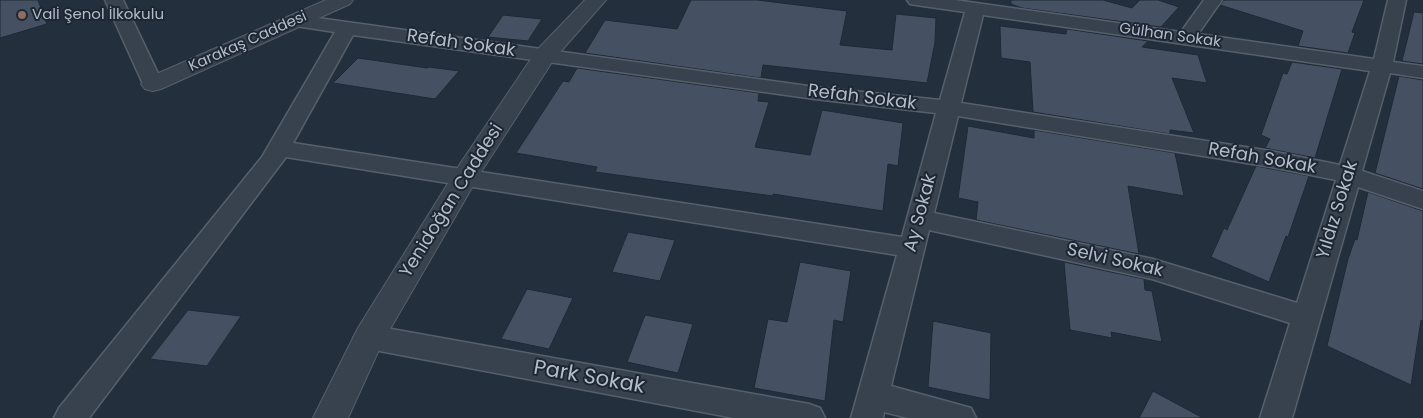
<!DOCTYPE html>
<meta charset="utf-8">
<style>
body{margin:0}
canvas{display:block;background:#242f3e}
</style>
<canvas width="1423" height="418"></canvas>
<script>
const c = document.querySelector('canvas').getContext('2d');
c.lineJoin = 'round';
function fill(path, color) { c.fillStyle = color; c.fill(path, 'evenodd'); }
const toPath = rows => new Path2D(rows.map(r => 'M' + r).join(''));
function strokePath(path, color, width, dash) { c.strokeStyle = color; c.lineWidth = width; c.lineCap = dash ? 'butt' : 'round'; c.setLineDash(dash || []); c.stroke(path); }
function write(font, color, halo, rows, align = 'center') {
  c.font = font + ' Poppins,sans-serif'; c.lineWidth = 4; c.setLineDash([]); c.textBaseline = 'middle'; c.strokeStyle = halo; c.fillStyle = color; for (const [text, x, y, turn = 0] of rows) {
    c.save(); c.translate(x, y); c.rotate((+turn || 0) * Math.PI / 180); c.textAlign = isNaN(turn) ? turn : align; if (halo) c.strokeText(text, 0, 0); c.fillText(text, 0, 0); c.restore();
  }
}
const building = toPath([
 [0,0,38,0,47,24,0,38,0,0],
 [691,0,757,0,847,11,840,45,892,50,896,14,936,18,935,42,927,83,763,65,761,78,585,53,605,20,677,29,691,0],
 [1011,0,1103,0,1132,8,1140,0,1158,0,1179,7,1161,27,1022,8,1011,4,1011,0],
 [1224,0,1364,0,1352,32,1355,33,1348,53,1298,46,1303,31,1220,5,1224,0],
 [1414,12,1423,13,1423,64,1402,61,1414,12],
 [503,15,542,19,528,41,488,37,503,15],
 [1000,26,1066,34,1067,29,1148,41,1142,47,1198,55,1207,83,1172,78,1194,133,1170,130,1170,134,1033,112,1030,62,1001,58,1000,26],
 [358,58,427,68,429,67,459,71,435,99,333,83,358,58],
 [1292,62,1342,69,1315,158,1265,148,1270,139,1261,135,1283,73,1287,74,1292,62],
 [577,68,759,93,758,101,769,102,755,147,810,155,822,110,903,123,898,166,888,164,883,211,773,194,773,196,595,172,597,167,516,153,563,81,569,82,577,68],
 [1399,76,1423,80,1423,189,1375,173,1399,76],
 [968,126,1034,138,1034,130,1175,153,1184,196,1128,186,1139,254,976,220,978,202,958,198,968,126],
 [1256,166,1309,176,1288,237,1286,236,1269,282,1211,257,1224,228,1227,230,1256,166],
 [1368,192,1423,211,1423,321,1421,320,1411,385,1327,346,1348,259,1355,239,1357,240,1368,192],
 [628,232,675,240,660,281,612,272,628,232],
 [800,262,851,271,843,322,834,320,825,401,754,388,768,319,787,322,800,262],
 [1064,262,1144,279,1145,290,1152,291,1162,342,1111,332,1112,338,1070,330,1064,262],
 [527,289,573,298,549,349,501,339,527,289],
 [188,310,241,316,207,366,150,359,188,310],
 [645,315,693,324,678,373,627,362,645,315],
 [933,321,991,333,990,400,928,387,933,321],
 [1153,391,1203,418,1139,418,1153,391]
]);
fill(building, '#455162');
strokePath(building, '#1f2835', 1);
const minor = toPath([
 [105,0,123,0,163,84,160,88,153,90,146,88,143,84,105,0],
 [907,0,955,0,1181,32,1204,0,1222,0,1198,34,1374,59,1388,0,1406,0,1393,62,1423,66,1423,78,1390,73,1362,171,1423,191,1423,209,1358,187,1292,418,1260,418,1290,323,1152,279,929,230,891,386,971,408,976,418,908,418,884,412,883,418,851,418,897,255,286,157,89,418,54,418,59,408,262,157,335,32,289,25,287,21,289,17,296,15,815,87,940,100,965,12,916,5,910,4,907,0],
 [983,15,1370,71,1340,165,1271,151,961,103,983,15],
 [353,35,815,99,936,113,902,237,293,143,353,35],
 [958,116,1271,167,1336,180,1297,303,1153,259,934,213,958,116],
 [369,325,809,404,820,408,825,418,734,418,369,349,359,345,354,337,359,329,369,325]
]);
const tertiary = toPath([
 [326,0,353,0,350,4,161,89,153,91,145,89,141,84,145,79,326,0],
 [585,0,606,0,554,59,481,172,382,343,348,418,313,418,358,328,460,164,537,50,585,0]
]);
strokePath(minor, '#565f6c', 3);
strokePath(tertiary, '#565f6c', 2);
fill(minor, '#38414e');
fill(tertiary, '#38414e');
for (const [x, y, r, color] of [
 [22,15,5,"#8d6e63"]
]) { const dot = new Path2D(); dot.arc(x, y, r, 0, 2 * Math.PI); c.fillStyle = color; c.fill(dot); strokePath(dot, '#1d2633', 2); }
write('15px', '#b4bcc9', '#1d2633', [
 ["Valİ Şenol İlkokulu",32,15]
], 'left');
write('15px', '#b4bcc9', '#1d2633', [
 ["Gülhan Sokak",1170,36,8],
 ["Karakaş Caddesi",248,42,-24]
]);
write('18px', '#b4bcc9', '#1d2633', [
 ["Refah Sokak",461,44,8],
 ["Refah Sokak",862,98,7],
 ["Refah Sokak",1262,159,10],
 ["Yenidoğan Caddesi",452,201,-58],
 ["Yıldız Sokak",1338,210,-73],
 ["Ay Sokak",921,213,-75],
 ["Selvi Sokak",1115,261,13]
]);
write('21px', '#b4bcc9', '#1d2633', [
 ["Park Sokak",589,378,10]
]);
</script>
